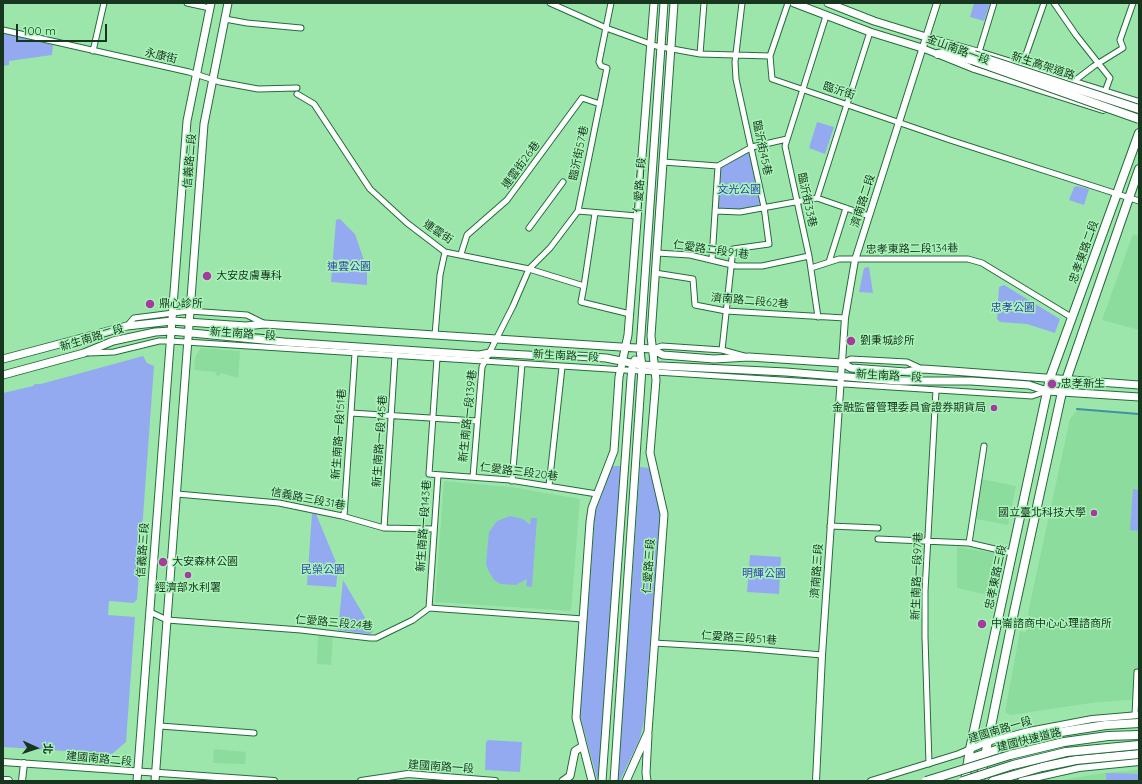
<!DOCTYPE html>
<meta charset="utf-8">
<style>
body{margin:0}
#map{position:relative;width:1142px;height:784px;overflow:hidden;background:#9ce6ac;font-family:Quicksand,"Noto Sans TC",sans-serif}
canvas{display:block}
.frame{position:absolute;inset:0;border:4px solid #18361f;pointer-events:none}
.north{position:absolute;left:16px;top:728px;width:40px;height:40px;-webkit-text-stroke:3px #a9f3b9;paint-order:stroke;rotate:93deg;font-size:11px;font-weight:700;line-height:16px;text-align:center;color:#18361f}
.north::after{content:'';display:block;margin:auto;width:14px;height:18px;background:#18361f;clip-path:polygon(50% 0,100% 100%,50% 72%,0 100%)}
.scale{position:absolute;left:16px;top:24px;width:91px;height:18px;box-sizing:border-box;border:2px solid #18361f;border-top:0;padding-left:5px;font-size:12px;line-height:14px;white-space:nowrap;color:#18361f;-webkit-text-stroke:3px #a9f3b9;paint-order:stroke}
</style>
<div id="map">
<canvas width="1142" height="784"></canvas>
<div class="frame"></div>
<div class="north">北</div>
<div class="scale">100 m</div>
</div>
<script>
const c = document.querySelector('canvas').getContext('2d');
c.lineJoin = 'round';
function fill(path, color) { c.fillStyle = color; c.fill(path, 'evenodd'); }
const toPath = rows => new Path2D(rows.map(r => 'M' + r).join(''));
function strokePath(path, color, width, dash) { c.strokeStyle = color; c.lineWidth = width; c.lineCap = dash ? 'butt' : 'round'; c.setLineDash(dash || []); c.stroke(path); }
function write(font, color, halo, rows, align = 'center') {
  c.font = font + ' Quicksand,"Noto Sans TC",sans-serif'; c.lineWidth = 3; c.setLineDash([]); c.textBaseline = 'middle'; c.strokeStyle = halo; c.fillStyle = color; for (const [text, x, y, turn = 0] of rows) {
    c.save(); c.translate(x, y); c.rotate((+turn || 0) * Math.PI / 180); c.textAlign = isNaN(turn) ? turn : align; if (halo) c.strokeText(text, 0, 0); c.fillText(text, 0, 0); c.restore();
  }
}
fill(toPath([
 [1133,234,1139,236,1139,330,1102,320],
 [201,348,240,351,238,378,221,373,219,376,216,375,216,372,194,370,195,357],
 [1077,410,1139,414,1139,699,1091,703,1010,715,1005,712,1020,631,1026,632,1029,608,1070,419],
 [982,479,1016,486,1008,525,976,519],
 [444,481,511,487,580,499,571,611,435,602],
 [957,547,1001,554,992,596,957,588],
 [318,635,333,636,331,665,317,664],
 [214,749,246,752,245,764,213,763],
 [1139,770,1139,781,1056,781,1103,773]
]), '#8cdc9e');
fill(toPath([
 [974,3,990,3,984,21,970,17],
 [3,33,53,45,52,55,9,61,9,65,3,66],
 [817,122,834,127,825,154,809,148],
 [750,151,762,206,741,210,718,209,721,168],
 [1077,186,1089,189,1084,205,1069,200,1074,187],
 [340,219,355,234,367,269,367,285,331,282,336,220],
 [869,267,873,293,859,292,864,268],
 [1004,285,1060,319,1055,333,1027,324,1000,322,997,319,999,287],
 [143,356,147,363,154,366,137,599,134,603,109,601,108,615,135,617,126,742,112,754,3,747,3,393,33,386,35,384,41,384],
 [612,466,622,466,599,779,597,779,580,715,595,514],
 [640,467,650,468,660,513,659,529,644,721,640,738,620,781,618,780],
 [1133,489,1139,490,1139,531,1130,530],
 [312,513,316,514,338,567,336,587,307,585],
 [510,516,523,519,530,525,531,518,537,518,532,587,526,586,527,579,516,585,501,584,494,580,488,570,486,564,489,532,497,521],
 [750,555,781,557,779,594,747,592],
 [343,580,373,631,370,634,338,630],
 [488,740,522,742,520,772,485,770,486,742],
 [1106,773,1139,774,1139,781,1106,781]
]), '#94aaf0');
strokePath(toPath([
 [1077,409,1139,414]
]), '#3d93a2', 2);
const minor = toPath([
 [187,3,210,8],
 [550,3,606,28,656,46,700,54,770,56,772,79,950,140,1139,201],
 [1054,3,1076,35,1110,78,1099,108],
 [225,19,247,23,301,28],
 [3,30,189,72,220,82,258,89,297,88],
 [93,51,104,3],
 [979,52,994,3],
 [700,54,704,3],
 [770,56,788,3],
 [1022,66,1044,3],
 [1076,82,1077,79,1094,66,1123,48,1120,40,1133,3],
 [297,94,314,104,370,189,407,223,445,252,529,269,584,286,581,302,630,314],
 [663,162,718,166,752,147,787,139],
 [817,198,870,32],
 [578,211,637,216],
 [716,211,740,212,817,198,869,216],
 [529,228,563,182],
 [657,253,690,255,736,266,762,266,809,256],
 [461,254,467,235,507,200,582,98,600,104],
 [712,259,718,166],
 [829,262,846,208],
 [811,268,839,259,968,259,982,263,1071,317],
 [655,273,693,279,695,305,726,311,845,318],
 [584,286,595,213],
 [818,317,809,256,785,146,826,16],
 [127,326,134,318,189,311,247,315,263,323],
 [435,335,440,275,445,252],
 [652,349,662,346,722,350,744,356],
 [722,350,733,249,769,244,764,207,736,79,735,62,742,3],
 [89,353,114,352,159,341,170,341,1032,396,1047,391],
 [437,358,429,474,510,480,597,494],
 [842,363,851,359,907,362,922,369],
 [351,413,477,421],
 [473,477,482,367,513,306,529,269,550,248,578,211,607,68,601,66,599,62,611,3],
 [512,481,522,364],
 [549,486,562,367],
 [177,494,279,503,342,516,384,528,434,529],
 [344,516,355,353],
 [830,526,878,528],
 [384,528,395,355],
 [878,539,969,543,1012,553],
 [969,543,984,446],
 [429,608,438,475],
 [150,612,167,620,301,630,370,638,376,638,413,620,429,608,583,619],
 [654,643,741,648,822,655],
 [1135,715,1137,672],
 [160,726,254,733],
 [929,764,925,637,925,591,936,390]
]);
const tertiary = toPath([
 [926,37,979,52,1139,102],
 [922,48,974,69,1103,110],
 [3,762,274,781],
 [22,781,24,763],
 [361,781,408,774,495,781],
 [816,781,822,655,845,318,855,260,937,3],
 [871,781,959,754,987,742,1029,731,1092,719,1139,715],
 [1021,781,1079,768,1139,762]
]);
const secondary = toPath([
 [794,3,870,32,922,48],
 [828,3,874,21,926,37],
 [3,359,127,326,172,321,246,326,264,324,652,349,663,355,714,359,749,357,842,363,851,368,906,372,923,369,952,371,1139,385],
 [3,375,84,353,113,341,155,332,171,331,284,342,479,355,490,353,544,356,562,355,606,358,641,365,786,372,898,381,971,381,1029,385,1047,391,1139,397],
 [137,781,187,121,211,3],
 [155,781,204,124,228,3],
 [563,781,570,776,575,751,583,746],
 [592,781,576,718,590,522,592,508,614,451,619,377,628,335,654,3],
 [602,781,631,378,632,367,635,360],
 [614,781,642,368,640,349,664,3],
 [626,781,648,732,664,514,650,453,656,380,651,336,674,3],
 [647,781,646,773,648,735]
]);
const primary = toPath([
 [965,781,970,749,1050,378,1139,133],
 [980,781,1014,612,1062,392,1139,169]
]);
const trunk = toPath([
 [943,42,946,47,974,55],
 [938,54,944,53,972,60],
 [969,759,1020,742,1061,732,1106,725,1139,723],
 [3,781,8,781],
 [993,781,1042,767,1076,760,1139,754]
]);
strokePath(minor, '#236d3a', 7);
strokePath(tertiary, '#236d3a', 8);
strokePath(secondary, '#236d3a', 9);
strokePath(primary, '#236d3a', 10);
strokePath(trunk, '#236d3a', 10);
strokePath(minor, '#fff', 5);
strokePath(tertiary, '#fff', 6);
strokePath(secondary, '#fff', 7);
strokePath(primary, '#fff', 8);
strokePath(trunk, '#fff', 8);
const trunkBridge = toPath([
 [974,55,1139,109],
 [972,60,1139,119],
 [926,781,1010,755,1064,742,1108,736,1139,735],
 [963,781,1013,765,1066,752,1139,745]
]);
strokePath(trunkBridge, '#236d3a', 10, []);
strokePath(trunkBridge, '#fff', 8);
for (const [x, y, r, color] of [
 [207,276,5,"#a43b9d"],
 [150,304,5,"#a43b9d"],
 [851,341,5,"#a43b9d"],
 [1052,384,5,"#a43b9d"],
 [994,408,4,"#a43b9d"],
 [1094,513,4,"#a43b9d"],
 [163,562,5,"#a43b9d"],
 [188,575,4,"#a43b9d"],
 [982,624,5,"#a43b9d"]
]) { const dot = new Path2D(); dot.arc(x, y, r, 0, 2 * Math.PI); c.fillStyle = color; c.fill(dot); strokePath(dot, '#a9f3b9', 1.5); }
write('11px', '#18361f', '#a9f3b9', [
 ["金山南路一段",958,50,20],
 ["永康街",161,56,13],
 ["新生高架道路",1043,66,18],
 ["臨沂街",839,91,18],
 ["臨沂街45巷",762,148,78],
 ["臨沂街57巷",579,153,-78],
 ["信義路二段",190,161,-85],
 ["連雲街26巷",521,165,-54],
 ["仁愛路二段",640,185,-86],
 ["臨沂街33巷",807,200,78],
 ["濟南路二段",863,201,-72],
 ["連雲街",438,232,34],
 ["忠孝東路二段134巷",912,249,-1],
 ["仁愛路二段91巷",711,250,8],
 ["忠孝東路二段",1084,252,-70],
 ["濟南路二段62巷",750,301,5],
 ["新生南路一段",243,334,4],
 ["新生南路二段",92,338,-17],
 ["新生南路一段",566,356,3],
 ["新生南路一段",889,376,3],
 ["新生南路一段139巷",468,416,-84],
 ["新生南路一段151巷",339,434,-86],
 ["新生南路一段145巷",380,441,-86],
 ["仁愛路三段20巷",519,472,7],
 ["信義路三段31巷",308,499,11],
 ["新生南路一段143巷",424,526,-86],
 ["信義路三段",143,550,-86],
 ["仁愛路三段",649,566,-86],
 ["濟南路三段",817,571,-86],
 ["新生南路一段97巷",917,576,-88],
 ["忠孝東路三段",996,577,-78],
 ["仁愛路三段24巷",334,623,5],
 ["仁愛路三段51巷",739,638,4],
 ["建國南路一段",1000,730,-17],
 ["建國快速道路",1029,740,-14],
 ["建國南路二段",99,759,5],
 ["建國南路一段",441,767,4]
]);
write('11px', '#3243af', '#a9f3b9', [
 ["文光公園",739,190],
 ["連雲公園",349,267],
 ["忠孝公園",1013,308],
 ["民榮公園",323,570],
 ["明輝公園",764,574]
]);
write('11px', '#18361f', '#a9f3b9', [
 ["大安皮膚專科",216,276],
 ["鼎心診所",159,304],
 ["劉秉城診所",860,341],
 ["忠孝新生",1061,384],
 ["金融監督管理委員會證券期貨局",986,408,"right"],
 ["國立臺北科技大學",1086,513,"right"],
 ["大安森林公園",172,562],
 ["經濟部水利署",188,588,"center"],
 ["中崙諮商中心心理諮商所",991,624]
], 'left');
</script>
